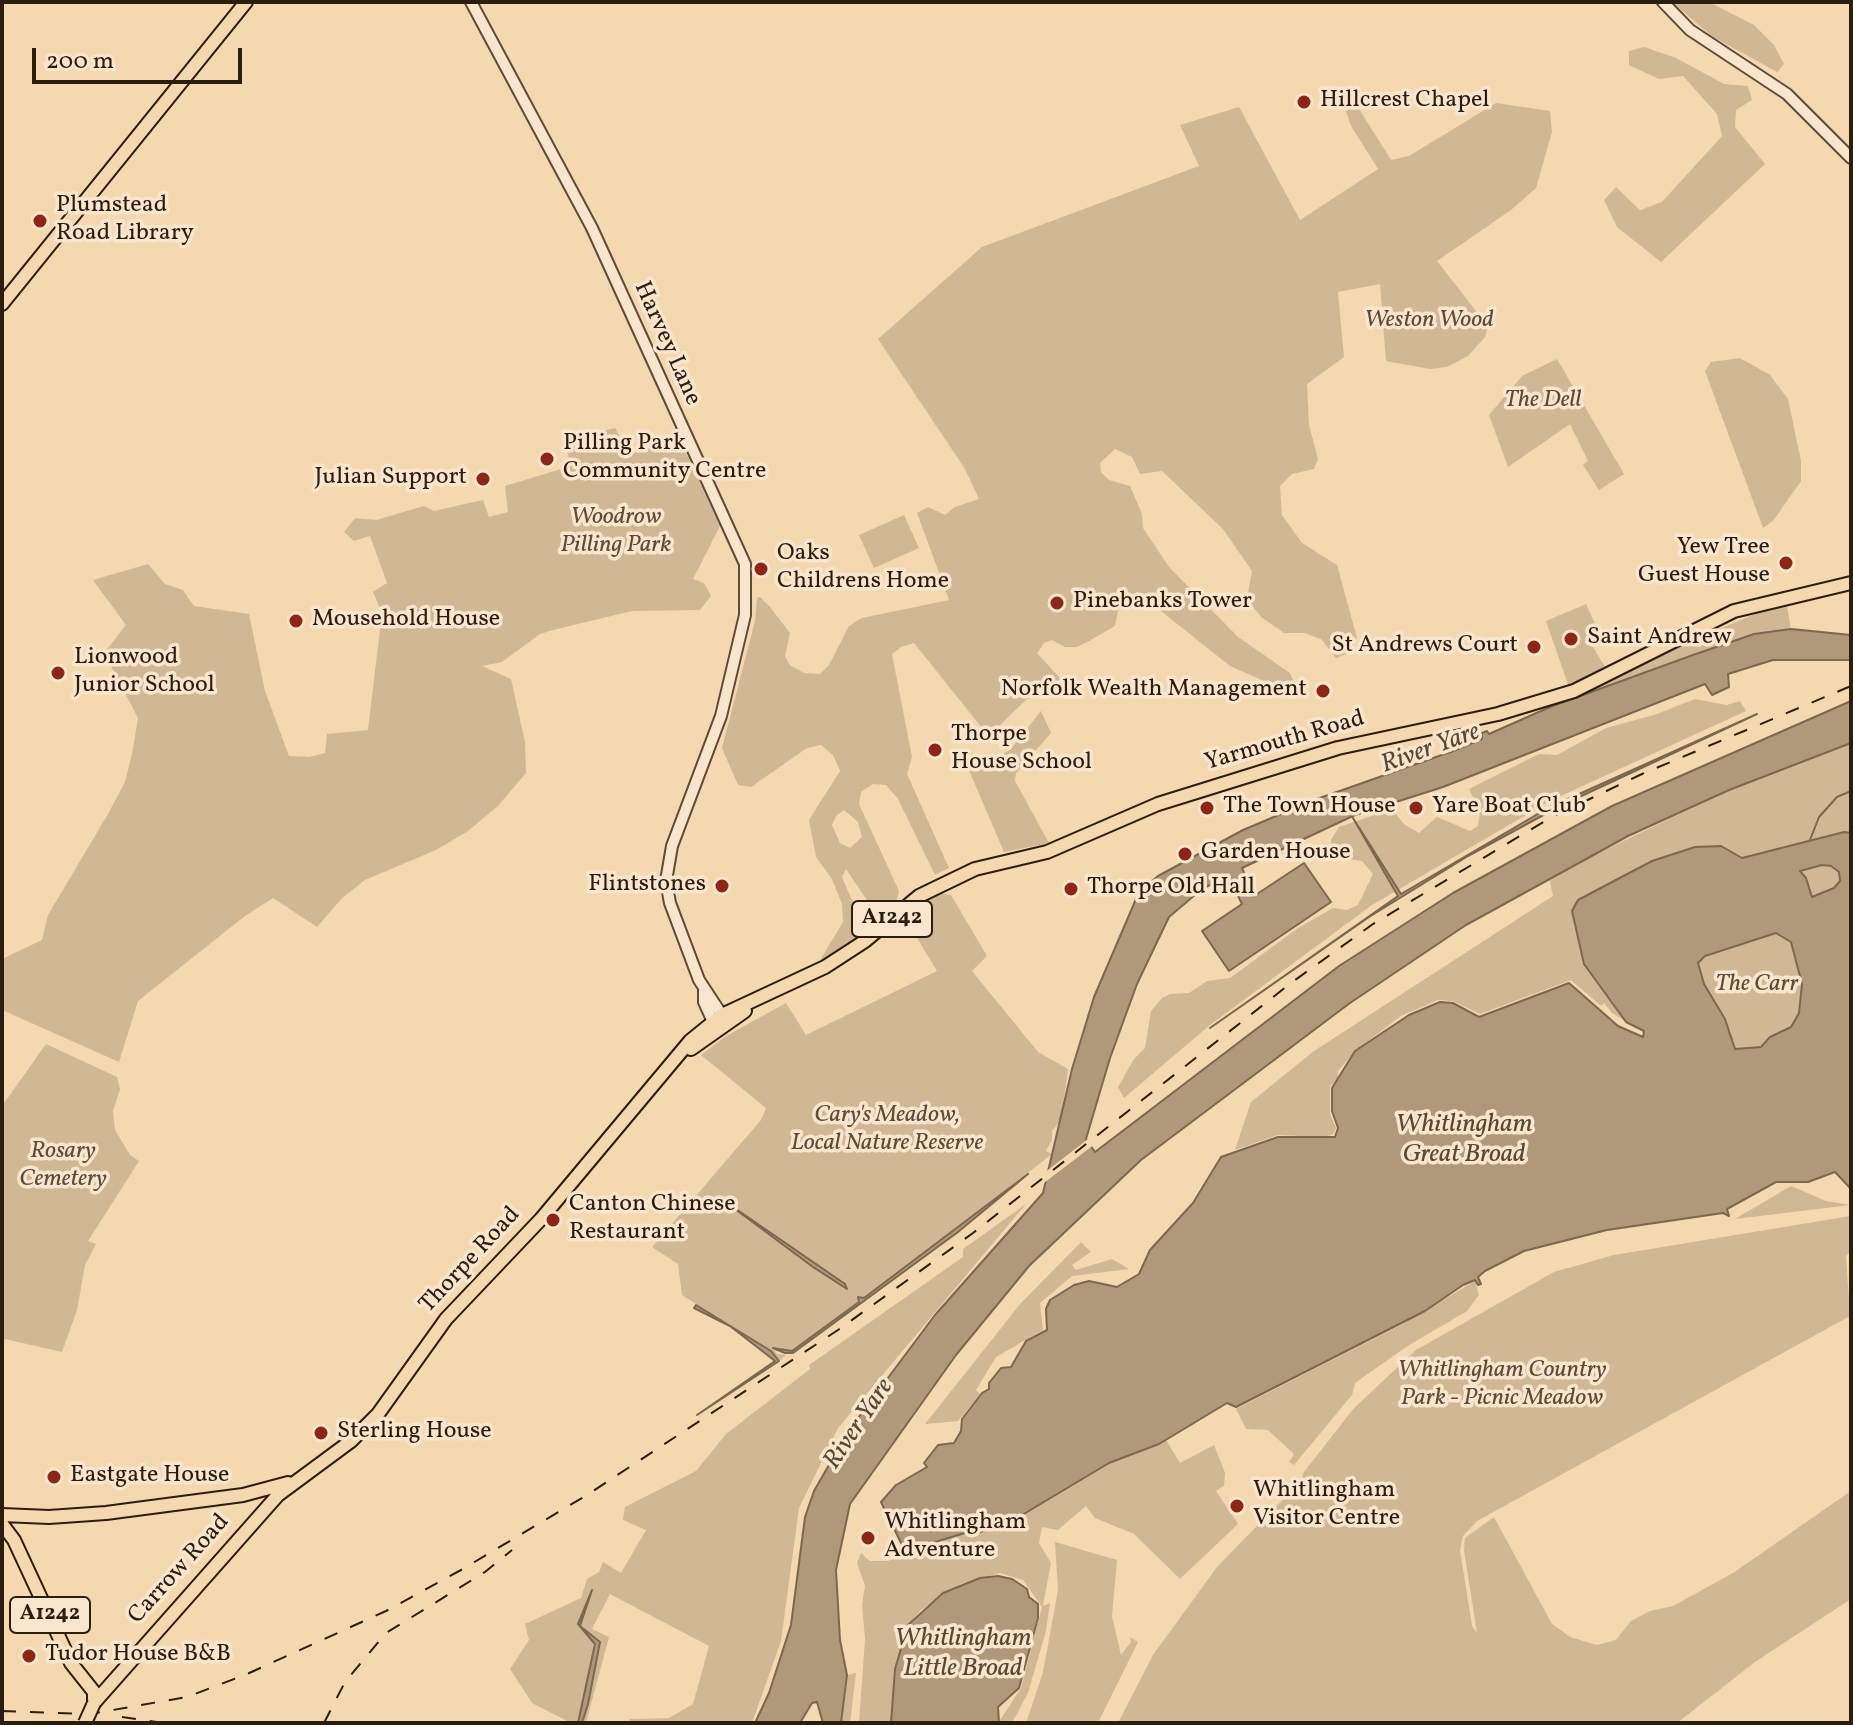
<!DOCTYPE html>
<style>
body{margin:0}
#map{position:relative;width:1853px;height:1725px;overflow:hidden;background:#f3d8b0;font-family:Vollkorn,serif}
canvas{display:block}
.frame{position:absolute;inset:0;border:4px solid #2b1e0f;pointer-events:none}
.scale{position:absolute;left:32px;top:48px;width:210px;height:36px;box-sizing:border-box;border:4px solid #2b1e0f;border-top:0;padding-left:10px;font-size:24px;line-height:28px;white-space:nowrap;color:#2b1e0f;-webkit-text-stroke:6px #f7e6cc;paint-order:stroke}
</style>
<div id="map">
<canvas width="1853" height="1725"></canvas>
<div class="frame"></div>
<div class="scale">200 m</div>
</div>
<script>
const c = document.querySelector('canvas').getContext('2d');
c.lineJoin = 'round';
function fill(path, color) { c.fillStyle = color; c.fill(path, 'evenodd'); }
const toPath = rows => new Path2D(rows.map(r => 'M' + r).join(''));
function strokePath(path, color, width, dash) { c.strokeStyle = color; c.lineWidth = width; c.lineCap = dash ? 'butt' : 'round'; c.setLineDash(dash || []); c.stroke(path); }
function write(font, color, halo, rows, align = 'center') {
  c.font = font + ' Vollkorn,serif'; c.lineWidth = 7; c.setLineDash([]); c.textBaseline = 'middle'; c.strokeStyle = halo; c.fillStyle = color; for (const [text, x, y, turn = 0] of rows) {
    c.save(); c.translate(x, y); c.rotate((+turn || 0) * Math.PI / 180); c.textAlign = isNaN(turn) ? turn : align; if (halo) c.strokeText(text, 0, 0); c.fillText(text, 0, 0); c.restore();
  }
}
fill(toPath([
 [1672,2,1709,2,1754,25,1774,45,1784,64,1777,72,1748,56,1713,37],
 [1644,47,1676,58,1724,84,1748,86,1752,100,1736,110,1735,127,1765,164,1661,262,1617,227,1604,200,1616,187,1640,210,1662,202,1722,136,1717,114,1683,76,1659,79,1629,65,1629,51],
 [1496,103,1550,111,1552,132,1536,188,1511,210,1437,261,1483,320,1488,327,1485,337,1468,356,1447,367,1430,369,1386,361,1380,284,1338,292,1344,357,1307,384,1309,425,1318,459,1314,469,1292,474,1280,486,1282,515,1302,543,1337,565,1357,638,1349,653,1336,658,1321,639,1304,633,1284,633,1261,617,1247,599,1252,571,1223,529,1162,471,1140,474,1132,457,1115,449,1100,463,1101,472,1109,480,1130,486,1142,514,1143,528,1169,567,1238,637,1290,673,1300,697,1230,666,1137,592,1119,606,1115,626,1089,641,1077,647,1065,647,1052,640,1044,643,1037,653,1060,678,1055,689,1044,697,1027,699,995,730,986,733,914,643,901,647,892,654,912,757,907,774,949,868,935,875,898,799,886,785,873,784,861,792,859,804,899,891,896,903,877,915,846,869,842,877,859,917,861,934,819,962,843,922,842,904,832,879,816,857,809,820,840,771,833,755,821,745,807,748,751,787,738,785,722,748,755,621,757,598,760,597,770,607,790,633,785,656,790,665,804,673,820,674,829,665,849,626,862,618,949,600,917,513,928,507,945,515,955,507,979,499,965,469,878,339,982,247,1199,166,1180,125,1239,107,1300,220,1378,169,1351,126,1346,111,1351,107,1356,104,1391,160,1409,156],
 [844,810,858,822,862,837,850,848,840,843,832,825,836,816],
 [1740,358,1770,375,1788,399,1801,461,1801,481,1773,521,1763,528,1705,371,1711,362],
 [1557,359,1624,474,1599,490,1583,465,1588,461,1570,424,1508,467,1489,415,1522,376],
 [615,428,630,454,679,438,720,526,693,579,704,583,711,596,700,610,632,611,553,630,540,634,502,662,482,666,511,679,525,742,526,773,498,806,468,831,436,850,365,880,342,898,317,927,273,898,245,916,138,1001,119,1062,2,1010,2,959,42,940,48,915,108,814,125,782,132,754,138,718,104,653,126,625,93,580,148,564,165,584,183,590,194,606,249,614,265,691,289,756,309,757,325,753,327,734,368,730,382,613,373,592,387,583,370,536,354,541,344,532,355,518,376,520,424,506,434,511,483,500,489,517,508,512,505,486,571,466,564,440],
 [904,515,919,548,874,568,859,535],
 [1586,604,1597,628,1588,639,1607,670,1569,687,1546,621],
 [1787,606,1791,629,1754,634,1582,696,1581,693,1672,649,1762,611],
 [1695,699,1727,705,1740,701,1746,711,1550,801,1372,905,1210,1025,1124,1098,1118,1087,1134,1059,1145,1048,1151,1011,1162,998,1170,994,1189,993,1207,981,1230,978,1298,928,1333,908,1347,910,1358,905,1373,874,1362,861,1341,858,1332,852,1331,840,1339,827,1392,809,1404,824,1419,833,1437,817,1470,831,1478,826,1480,811,1469,789,1539,754,1557,755,1606,728,1654,715],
 [1041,711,1051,733,1016,773,1015,781,1049,843,1004,852,962,754,966,751,991,760,1010,750],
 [1851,743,1851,970,1791,1027,1761,1047,1734,1049,1647,1034,1612,1013,1604,1003,1601,1006,1571,980,1480,1014,1453,1001,1438,1000,1401,1016,1355,1051,1338,1071,1338,1078,1330,1086,1330,1114,1336,1128,1333,1134,1325,1137,1278,1135,1235,1150,1251,1102,1314,1051,1553,896,1549,877,1729,790],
 [939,893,951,895,987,956,972,971,1038,1052,1068,1069,1061,1120,1052,1131,1052,1140,1046,1151,1052,1154,862,1302,791,1351,773,1347,777,1354,786,1355,779,1361,758,1343,682,1295,678,1264,652,1247,761,1120,766,1108,701,1055,726,1036,786,1003,806,1035,937,971,903,915],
 [46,1044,117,1077,120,1089,113,1111,115,1130,130,1155,139,1161,88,1241,96,1244,85,1265,77,1310,62,1352,5,1339,2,1343,2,1106],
 [1791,1186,1826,1201,1851,1205,1735,1219],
 [1026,1204,838,1428,799,1508,781,1641,752,1723,628,1723,630,1719,669,1718,693,1704,709,1646,610,1594,592,1629,609,1637,586,1723,571,1723,532,1703,510,1669,529,1640,525,1624,581,1598,587,1579,599,1572,603,1562,621,1573,646,1530,623,1520,625,1507,696,1471,726,1434,810,1369,809,1365,963,1257,963,1249],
 [1851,1216,1851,1251,1846,1256,1850,1316,1477,1521,1463,1536,1460,1550,1472,1626,1477,1633,1464,1550,1465,1538,1494,1517,1552,1624,1570,1637,1597,1645,1616,1640,1631,1621,1650,1611,1673,1606,1733,1573,1851,1491,1851,1599,1755,1662,1677,1723,1118,1723,1153,1655,1217,1567,1299,1483,1304,1472,1354,1408,1416,1350,1554,1272,1614,1255],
 [1081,1242,1091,1252,1072,1265,1076,1270,1112,1259,1129,1269,1072,1276,1040,1303,1043,1330,996,1357,976,1390,980,1394,958,1421,925,1424,1021,1303],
 [1475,1281,1479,1295,1467,1311,1406,1347,1355,1383,1352,1395,1294,1465,1289,1462,1294,1454,1268,1430,1246,1429,1236,1409,1401,1325],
 [1166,1440,1180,1463,1214,1445,1225,1473,1224,1486,1216,1491,1238,1524,1180,1579,1134,1534,1095,1518,1086,1506,1058,1530,1042,1527,1039,1543,1051,1563,1043,1606,1050,1603,1046,1631,1028,1693,1012,1723,998,1723,1021,1688,1042,1607,1023,1580,1000,1573,961,1584,921,1610,908,1625,891,1723,859,1723,865,1639,862,1605,865,1586,857,1563,861,1553,870,1561,888,1561,945,1539,1015,1519,1109,1463],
 [1055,1542,1117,1560,1112,1616,1121,1655,1131,1642,1130,1637,1138,1642,1098,1723,1026,1723,1043,1672,1058,1590],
 [856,1673,850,1723,841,1723,847,1675]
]), '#d1b895');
const water = toPath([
 [1791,629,1851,635,1851,660,1773,660,1728,674,1729,687,1712,695,1705,684,1443,787,1355,815,1242,868,1254,896,1304,863,1331,902,1229,971,1202,931,1242,904,1228,876,1202,889,1169,917,1137,984,1110,1058,1086,1139,1095,1152,1339,966,1453,893,1612,806,1851,701,1851,743,1729,790,1628,836,1466,925,1350,1003,1141,1160,1029,1266,956,1355,850,1504,836,1570,840,1640,847,1675,841,1723,823,1723,817,1702,812,1703,800,1723,755,1723,769,1693,791,1625,805,1517,814,1491,849,1430,935,1315,1043,1193,1072,1069,1094,997,1139,892,1158,876,1243,830,1314,800,1456,750,1482,739,1482,733,1487,731,1489,734,1550,707,1693,655,1754,634,1791,629],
 [1757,714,1560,806,1468,856,1369,917,1210,1028,1398,896,1353,818,1401,894,1548,808,1757,714],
 [1844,832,1851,833,1851,1189,1835,1172,1808,1182,1776,1182,1727,1209,1729,1216,1723,1213,1607,1230,1524,1251,1485,1271,1478,1277,1481,1284,1478,1285,1475,1280,1463,1285,1425,1311,1236,1407,1227,1403,1159,1444,1109,1463,1017,1518,970,1536,965,1533,905,1551,881,1502,896,1485,927,1467,924,1463,938,1445,954,1443,961,1431,962,1419,982,1393,989,1389,989,1383,1001,1368,1011,1367,1026,1341,1047,1330,1046,1309,1050,1300,1074,1285,1089,1281,1117,1287,1139,1274,1150,1250,1193,1203,1221,1157,1278,1137,1335,1137,1338,1128,1332,1111,1332,1088,1355,1051,1409,1015,1440,1002,1453,1003,1479,1017,1569,983,1618,1026,1643,1037,1644,1031,1626,1022,1584,964,1572,911,1578,900,1652,861,1695,847,1721,846,1742,858,1844,832],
 [1822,865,1831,866,1839,872,1840,881,1834,888,1812,897,1806,878,1800,871,1822,865],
 [1776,933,1791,942,1802,984,1799,1013,1791,1027,1770,1037,1761,1047,1735,1049,1725,1019,1704,984,1698,963,1705,956,1776,933],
 [1028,1174,958,1232,793,1353,785,1353,773,1348,792,1351,859,1302,858,1297,864,1298,1028,1174],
 [723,1200,845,1284,847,1289,813,1267,723,1200],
 [696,1305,771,1351,779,1361,697,1415,775,1361,730,1326,694,1308,696,1305],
 [998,1576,1012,1579,1027,1589,1029,1597,1038,1604,1038,1618,1019,1688,998,1707,999,1723,891,1723,895,1669,908,1625,943,1593,980,1578,998,1576],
 [592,1590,580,1626,600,1642,588,1704,582,1723,578,1723,595,1644,578,1624,592,1590]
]);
fill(water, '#af9979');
strokePath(water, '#7a684f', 2);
fill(toPath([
 [1092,1136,1095,1144,1040,1186,1044,1173]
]), '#f3d8b0');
strokePath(toPath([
 [1810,840,1819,817,1837,797,1851,791]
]), '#7a684f', 2);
const minor = toPath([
 [471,2,592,228,745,564,745,615,721,716,672,846,666,881,670,903,699,980,722,1015],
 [1663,2,1690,30,1787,94,1851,158],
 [704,991,704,1002,713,1022]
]);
const major = toPath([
 [2,304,246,2],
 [691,1049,745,1011],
 [2,1515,49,1517,106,1513,243,1495,288,1483],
 [2,1524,14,1540,71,1663,94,1692,94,1703],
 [94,1703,278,1495,351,1441,378,1414,446,1319,541,1219,690,1041,722,1015,825,967,865,941,919,896,975,869,1047,852,1158,804,1338,748,1498,714,1574,691,1734,611,1851,583]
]);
strokePath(minor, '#5d4c37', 14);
strokePath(major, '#2b1e0f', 16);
strokePath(minor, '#f7e6cc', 10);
strokePath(major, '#f3d8b0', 12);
strokePath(toPath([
 [2,1711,90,1714,187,1697,247,1674,386,1611,461,1570,587,1495,838,1330,973,1233,1291,983,1373,924,1550,818,1642,774,1851,686],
 [122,1717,164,1723],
 [324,1723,345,1682,386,1633,485,1572,512,1550]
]), '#2b1e0f', 2, [14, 14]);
const majorBridge = toPath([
 [85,1723,94,1703]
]);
strokePath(majorBridge, '#2b1e0f', 16, []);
strokePath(majorBridge, '#f3d8b0', 12);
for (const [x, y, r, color] of [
 [1304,102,8,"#8f2418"],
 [40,221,8,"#8f2418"],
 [547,459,8,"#8f2418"],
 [483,479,8,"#8f2418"],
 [1786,563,8,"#8f2418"],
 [761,569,8,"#8f2418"],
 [1057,603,8,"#8f2418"],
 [296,621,8,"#8f2418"],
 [1571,639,8,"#8f2418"],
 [1534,647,8,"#8f2418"],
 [58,673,8,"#8f2418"],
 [1323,691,8,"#8f2418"],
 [935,750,8,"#8f2418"],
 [1207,808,8,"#8f2418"],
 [1416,808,8,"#8f2418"],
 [1185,854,8,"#8f2418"],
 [722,886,8,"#8f2418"],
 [1071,889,8,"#8f2418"],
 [553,1220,8,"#8f2418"],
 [321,1433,8,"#8f2418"],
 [54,1477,8,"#8f2418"],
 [1237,1506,8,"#8f2418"],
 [868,1538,8,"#8f2418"],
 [29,1656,8,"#8f2418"]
]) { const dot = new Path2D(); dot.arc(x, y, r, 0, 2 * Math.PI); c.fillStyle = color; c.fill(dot); strokePath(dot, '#f7e6cc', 3); }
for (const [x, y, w] of [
 [892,919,80],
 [50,1615,80]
]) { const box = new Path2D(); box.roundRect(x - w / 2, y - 18, w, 36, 6); c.fillStyle = '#f7e6cc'; c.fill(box); strokePath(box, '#2b1e0f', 2); }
write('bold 22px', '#2b1e0f', null, [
 ["A1242",892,919],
 ["A1242",50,1615]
]);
write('24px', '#2b1e0f', '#f7e6cc', [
 ["Hillcrest Chapel",1320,102],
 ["Plumstead",56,207],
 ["Road Library",56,235],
 ["Pilling Park",563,445],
 ["Community Centre",563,473],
 ["Julian Support",467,479,"right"],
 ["Yew Tree",1770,549,"right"],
 ["Guest House",1770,577,"right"],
 ["Oaks",777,555],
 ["Childrens Home",777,583],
 ["Pinebanks Tower",1073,603],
 ["Mousehold House",312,621],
 ["Saint Andrew",1587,639],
 ["St Andrews Court",1518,647,"right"],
 ["Lionwood",74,659],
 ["Junior School",74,687],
 ["Norfolk Wealth Management",1307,691,"right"],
 ["Thorpe",951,736],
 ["House School",951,764],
 ["The Town House",1223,808],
 ["Yare Boat Club",1432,808],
 ["Garden House",1201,854],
 ["Flintstones",706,886,"right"],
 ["Thorpe Old Hall",1087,889],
 ["Canton Chinese",569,1206],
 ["Restaurant",569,1234],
 ["Sterling House",337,1433],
 ["Eastgate House",70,1477],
 ["Whitlingham",1253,1492],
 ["Visitor Centre",1253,1520],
 ["Whitlingham",884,1524],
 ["Adventure",884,1552],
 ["Tudor House B&B",45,1656]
], 'left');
write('italic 24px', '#5d4c37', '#f7e6cc', [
 ["Weston Wood",1429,322],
 ["The Dell",1543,402],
 ["Woodrow",616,519],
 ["Pilling Park",616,547],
 ["The Carr",1757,986],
 ["Cary's Meadow,",887,1117],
 ["Local Nature Reserve",887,1145],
 ["Rosary",63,1153],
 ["Cemetery",63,1181],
 ["Whitlingham Country",1502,1372],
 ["Park - Picnic Meadow",1502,1400]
]);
write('24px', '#2b1e0f', '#f7e6cc', [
 ["Harvey Lane",666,344,66],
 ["Yarmouth Road",1285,742,-16],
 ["Thorpe Road",471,1261,-47],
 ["Carrow Road",180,1570,-48]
]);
write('italic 26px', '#594934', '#f7e6cc', [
 ["River Yare",1431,750,-20],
 ["Whitlingham",1464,1126],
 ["Great Broad",1464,1156],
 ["River Yare",860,1425,-56],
 ["Whitlingham",963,1640],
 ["Little Broad",963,1670]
]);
</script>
